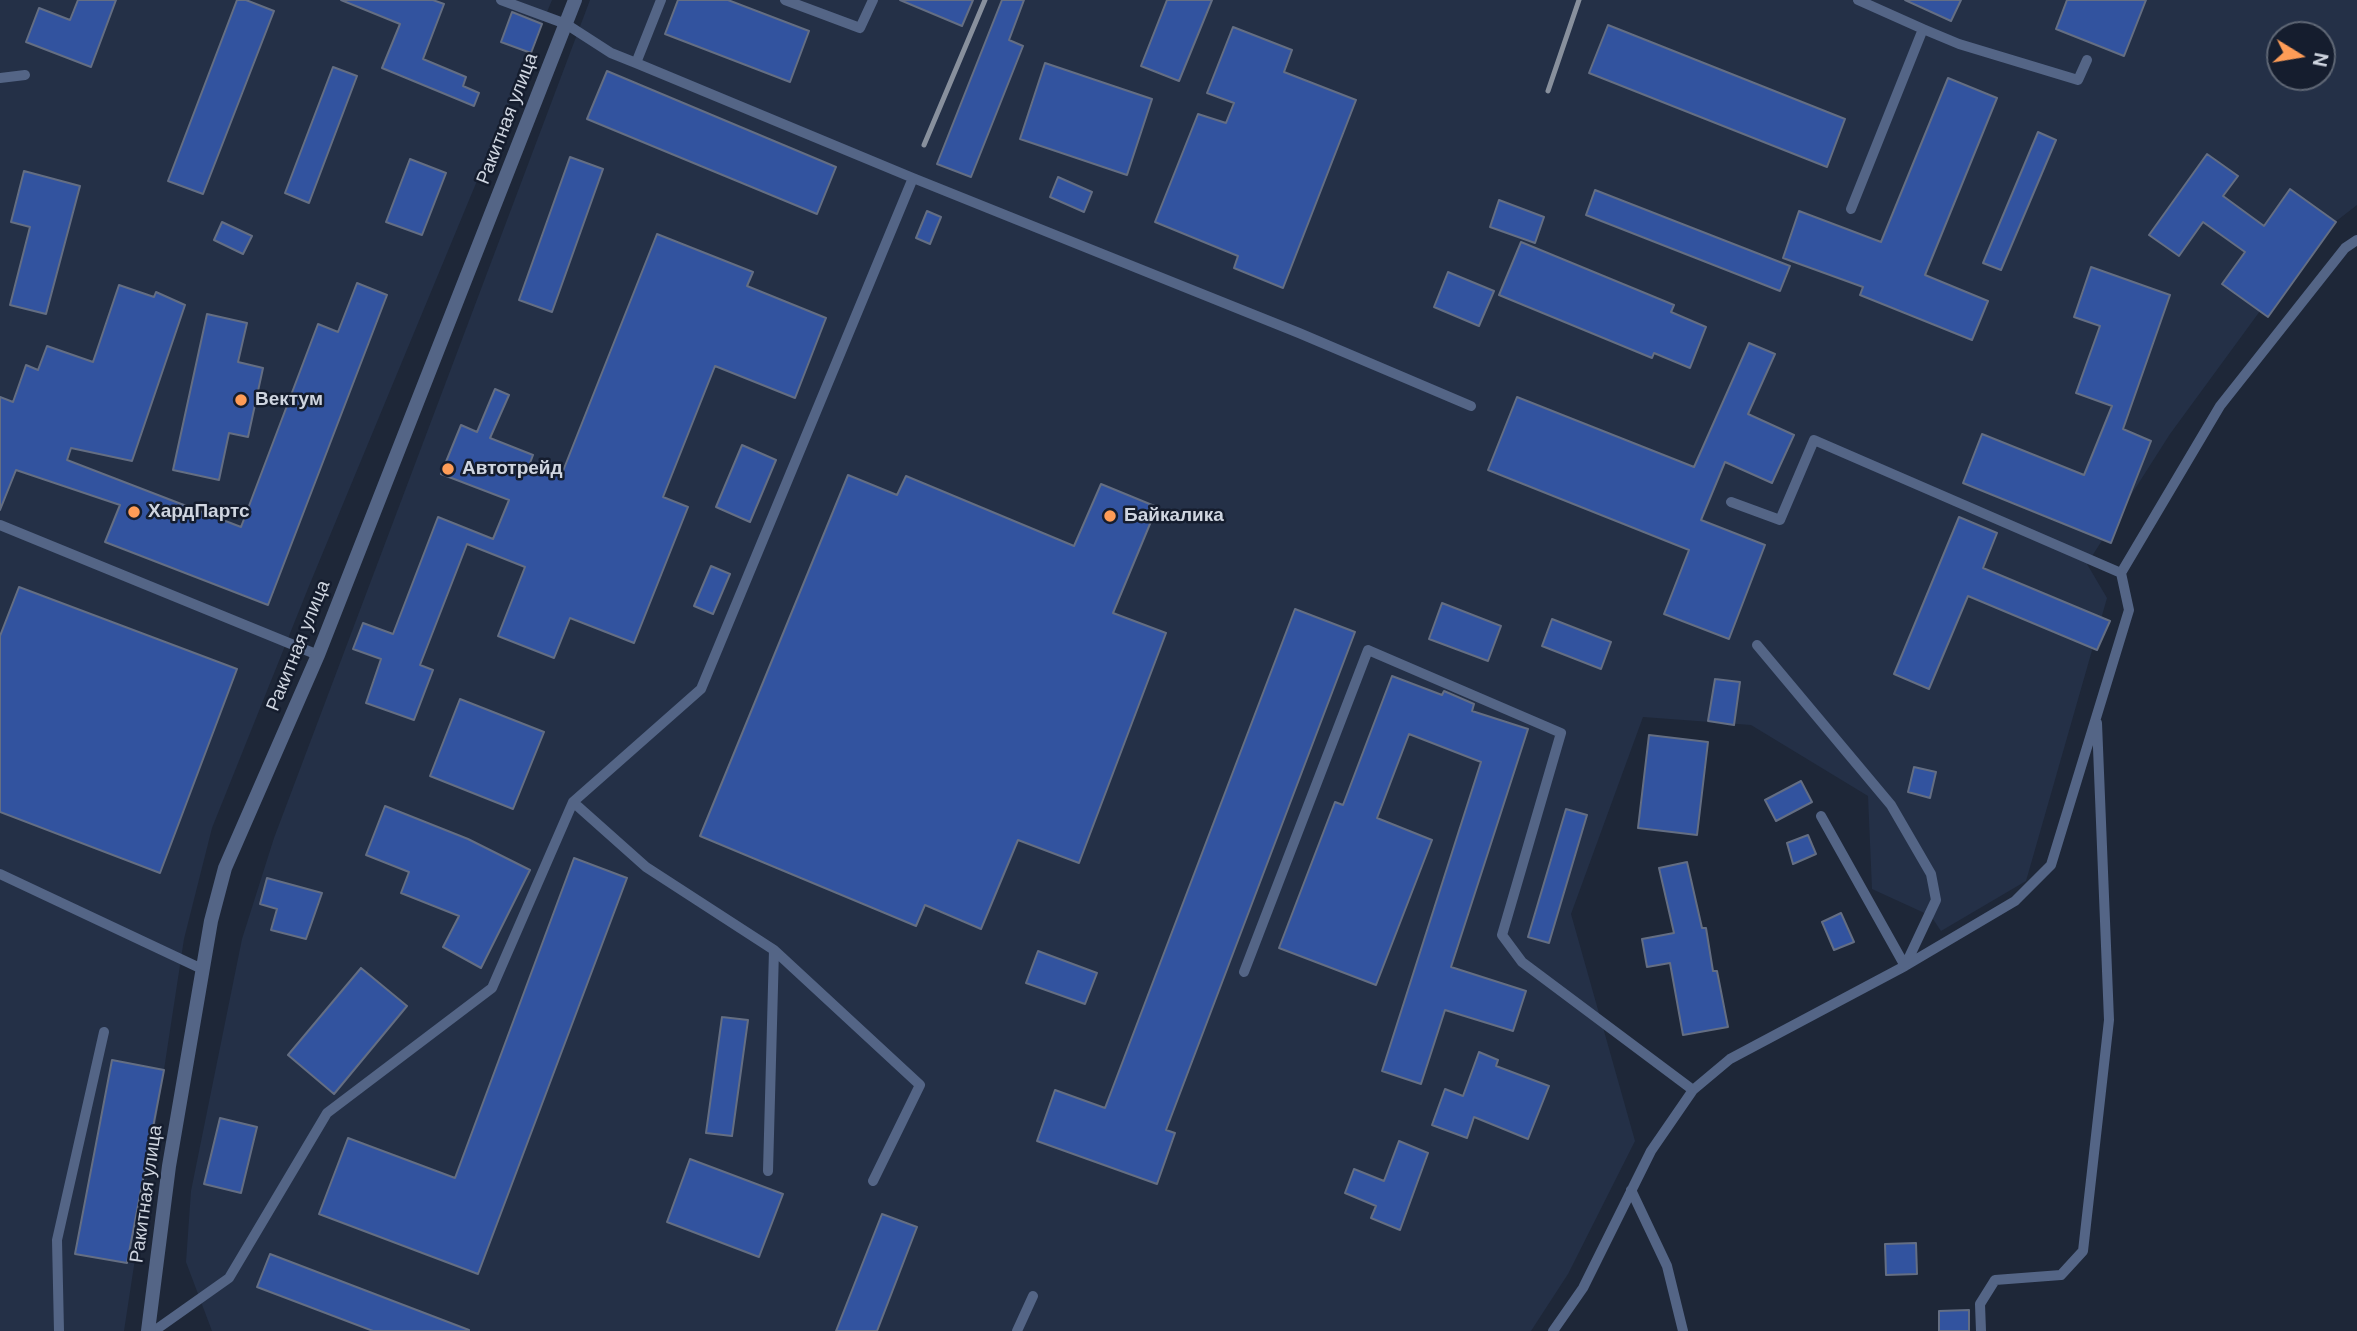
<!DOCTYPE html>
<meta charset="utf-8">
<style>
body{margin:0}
#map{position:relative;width:2357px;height:1331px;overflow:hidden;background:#1e2738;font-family:"DM Sans",sans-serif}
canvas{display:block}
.north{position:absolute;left:2266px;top:21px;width:70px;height:70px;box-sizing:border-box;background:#151d2e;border:2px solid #5f6775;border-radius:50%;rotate:101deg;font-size:19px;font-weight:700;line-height:28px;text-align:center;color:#cfd5e0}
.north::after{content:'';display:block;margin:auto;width:24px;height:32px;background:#fe9c57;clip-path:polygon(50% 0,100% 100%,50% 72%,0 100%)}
</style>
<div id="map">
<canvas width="2357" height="1331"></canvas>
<div class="north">N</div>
</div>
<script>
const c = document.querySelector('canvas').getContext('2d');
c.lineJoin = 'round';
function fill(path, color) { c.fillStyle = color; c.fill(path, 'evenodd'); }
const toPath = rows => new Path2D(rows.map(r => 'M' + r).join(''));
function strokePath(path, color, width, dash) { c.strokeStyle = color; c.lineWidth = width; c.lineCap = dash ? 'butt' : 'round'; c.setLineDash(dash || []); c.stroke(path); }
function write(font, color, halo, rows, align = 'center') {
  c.font = font + ' "DM Sans",sans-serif'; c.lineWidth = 5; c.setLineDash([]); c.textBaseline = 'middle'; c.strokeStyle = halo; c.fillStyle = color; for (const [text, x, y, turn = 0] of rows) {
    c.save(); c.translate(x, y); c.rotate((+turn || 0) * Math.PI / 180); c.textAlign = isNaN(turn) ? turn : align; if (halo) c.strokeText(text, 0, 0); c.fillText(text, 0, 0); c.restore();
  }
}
fill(toPath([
 [0,0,552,0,309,586,212,828,184,939,124,1331,0,1331],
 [590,0,2357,0,2357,205,2312,240,2170,434,2087,564,2107,598,2026,881,1941,931,1931,916,1872,889,1868,796,1751,725,1643,717,1571,914,1635,1141,1568,1274,1531,1331,212,1331,186,1262,191,1191,242,939,274,838],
 [2280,35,2322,35,2322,77,2280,77]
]), '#243047');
const building = toPath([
 [78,0,116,0,91,67,26,42,39,8,70,20,78,0],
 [237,0,246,0,274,11,203,194,168,181,237,0],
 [341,0,433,0,444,4,423,59,466,77,463,86,479,93,474,106,382,68,400,24,341,0],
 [678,0,728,0,809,31,790,82,665,34,678,0],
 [900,0,973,0,962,26,900,0],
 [1002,0,1024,0,1009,40,1023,46,971,177,937,164,1002,0],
 [1167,0,1212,0,1179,81,1141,66,1167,0],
 [1905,0,1961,0,1951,21,1905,0],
 [2067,0,2146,0,2124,56,2056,29,2067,0],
 [512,12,542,24,531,53,501,42,512,12],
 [1608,25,1845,119,1827,167,1589,73,1608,25],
 [1233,27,1292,50,1284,72,1356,100,1283,288,1234,268,1238,256,1155,222,1198,114,1226,123,1234,103,1207,93,1233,27],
 [1045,63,1152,99,1127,175,1020,139,1045,63],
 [333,67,357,76,309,203,285,193,333,67],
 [607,71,836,167,817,214,587,119,607,71],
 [1948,78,1997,98,1925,275,1988,301,1972,340,1860,295,1863,287,1783,258,1799,211,1881,242,1948,78],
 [2038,132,2056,140,2001,270,1983,263,2038,132],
 [2207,154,2238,176,2223,196,2264,226,2290,189,2336,222,2268,317,2222,284,2245,252,2203,222,2179,256,2149,235,2207,154],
 [570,157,603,169,552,312,519,300,570,157],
 [410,159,446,173,422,235,386,222,410,159],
 [24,171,80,186,46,314,10,305,30,227,11,222,24,171],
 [1058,177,1092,192,1084,212,1050,197,1058,177],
 [1595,190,1790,266,1780,291,1586,215,1595,190],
 [1499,200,1544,217,1535,243,1490,227,1499,200],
 [927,211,941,217,930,244,916,238,927,211],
 [222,222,252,236,243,254,214,240,222,222],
 [657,234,753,272,747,286,826,318,795,398,715,366,663,497,688,507,634,643,570,618,554,658,498,636,525,567,467,544,420,665,433,670,414,720,366,703,381,659,353,649,363,623,393,634,438,517,493,539,509,500,441,474,461,425,477,432,495,389,509,395,490,438,533,455,530,463,561,476,657,234],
 [1521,242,1674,305,1671,312,1706,327,1690,368,1654,353,1652,358,1499,295,1521,242],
 [2091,267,2170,295,2123,429,2151,441,2111,543,1963,483,1982,434,2084,475,2112,406,2076,393,2100,326,2074,317,2091,267],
 [1448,272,1494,291,1479,326,1434,307,1448,272],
 [357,283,387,295,268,605,105,542,120,505,16,470,0,510,0,397,13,402,26,365,38,370,47,346,93,362,119,285,154,297,156,292,185,305,132,461,71,448,67,460,241,527,318,324,338,332,357,283],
 [207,314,247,323,238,362,263,368,248,437,229,433,219,480,173,470,207,314],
 [1749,343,1775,354,1748,414,1794,435,1772,483,1725,462,1701,520,1765,545,1729,639,1664,614,1689,550,1488,470,1517,397,1694,467,1749,343],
 [742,445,776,460,750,522,716,507,742,445],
 [848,475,897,495,906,476,1074,546,1101,484,1157,507,1113,613,1166,633,1079,863,1018,840,981,929,925,905,916,926,700,836,848,475],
 [1959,517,1997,533,1983,568,2110,621,2097,650,1968,596,1929,689,1894,674,1959,517],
 [711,566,730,574,713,614,694,606,711,566],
 [19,587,237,669,160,873,0,812,0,636,19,587],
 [1442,603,1501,626,1488,661,1429,639,1442,603],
 [1295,609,1355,632,1166,1130,1175,1133,1157,1184,1037,1141,1055,1090,1105,1108,1295,609],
 [1552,619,1611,642,1601,669,1542,646,1552,619],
 [1392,676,1442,695,1444,691,1474,704,1472,711,1528,729,1451,967,1526,991,1513,1031,1445,1010,1421,1084,1382,1071,1481,762,1409,734,1377,818,1432,840,1376,985,1279,948,1335,802,1343,805,1392,676],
 [1715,679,1740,682,1734,725,1708,721,1715,679],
 [460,699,544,732,513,809,430,776,460,699],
 [1649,735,1708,742,1697,835,1638,828,1649,735],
 [1914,767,1936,772,1930,798,1908,792,1914,767],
 [1801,781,1812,802,1776,821,1765,800,1801,781],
 [385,806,468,839,530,870,481,968,443,947,459,916,401,893,409,872,366,855,385,806],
 [1566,809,1587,815,1549,943,1528,937,1566,809],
 [1808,835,1816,854,1793,864,1787,843,1808,835],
 [574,858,627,878,478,1274,319,1214,348,1138,455,1178,574,858],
 [1687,862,1702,928,1706,928,1713,971,1717,971,1728,1027,1683,1035,1670,963,1647,967,1642,939,1674,933,1659,868,1687,862],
 [267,878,322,893,306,939,271,930,277,909,260,904,267,878],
 [1841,913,1854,942,1834,950,1822,922,1841,913],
 [1038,951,1097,973,1085,1004,1026,983,1038,951],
 [361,968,407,1006,334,1094,288,1055,361,968],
 [722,1017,748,1020,732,1136,706,1133,722,1017],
 [1479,1052,1498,1060,1496,1066,1549,1086,1528,1139,1474,1117,1467,1138,1432,1125,1445,1089,1463,1096,1479,1052],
 [112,1060,164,1070,127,1263,75,1254,112,1060],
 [220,1118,257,1127,241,1193,204,1184,220,1118],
 [1399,1141,1428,1153,1400,1230,1371,1218,1376,1206,1345,1193,1354,1169,1384,1181,1399,1141],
 [690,1159,783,1194,759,1257,667,1222,690,1159],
 [882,1214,917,1227,877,1331,836,1331,882,1214],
 [1916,1243,1917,1274,1886,1275,1885,1244,1916,1243],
 [270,1254,469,1330,469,1331,373,1331,257,1287,270,1254],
 [1969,1310,1969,1331,1939,1331,1939,1311,1969,1310]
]);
fill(building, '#32539f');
strokePath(building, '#646e83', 2);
strokePath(toPath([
 [501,0,566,24,611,53,636,63,913,178,1299,333,1471,406],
 [785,0,860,28,873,0],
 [1923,29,1959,44,2078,80,2087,60],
 [636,63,661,0],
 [0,78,25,75],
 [1851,209,1923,29,1858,0],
 [1731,502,1780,520,1814,440,2121,573],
 [0,525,318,655],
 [1757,645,1891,805,1931,874,1936,900,1905,966],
 [573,802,646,867,774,950,768,1171],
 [1821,816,1905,966],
 [0,874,202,969],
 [774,950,920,1085,873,1181],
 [1244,972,1368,650,1561,733,1502,935,1522,962,1693,1090],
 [1631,1190,1667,1266,1683,1331],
 [59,1331,57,1240,104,1032],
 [154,1331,229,1278,327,1113,492,988,573,802,701,689,913,178],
 [1017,1331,1033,1296],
 [1553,1331,1583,1288,1651,1151,1693,1090,1730,1059,1905,966,2015,901,2051,865,2129,610,2121,573,2220,406,2345,248,2357,240],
 [1981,1331,1980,1304,1995,1280,2061,1275,2083,1251,2109,1020,2097,723]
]), '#546586', 10);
strokePath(toPath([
 [148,1331,169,1166,211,921,225,868,318,655,575,0]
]), '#546586', 14);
strokePath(toPath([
 [1548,91,1579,0],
 [924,145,985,0]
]), '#88909d', 5);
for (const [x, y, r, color] of [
 [241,400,7,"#fe9c57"],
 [448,469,7,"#fe9c57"],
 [134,512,7,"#fe9c57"],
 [1110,516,7,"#fe9c57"]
]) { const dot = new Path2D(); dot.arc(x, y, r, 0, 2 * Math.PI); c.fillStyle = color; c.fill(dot); strokePath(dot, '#151d2e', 2.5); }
write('19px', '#cfd5e0', '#151d2e', [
 ["Ракитная улица",508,119,-69],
 ["Ракитная улица",299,646,-68],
 ["Ракитная улица",147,1194,-82]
]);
write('bold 19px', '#cfd5e0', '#151d2e', [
 ["Вектум",255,400],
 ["Автотрейд",462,469],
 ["ХардПартс",148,512],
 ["Байкалика",1124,516]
], 'left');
</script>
